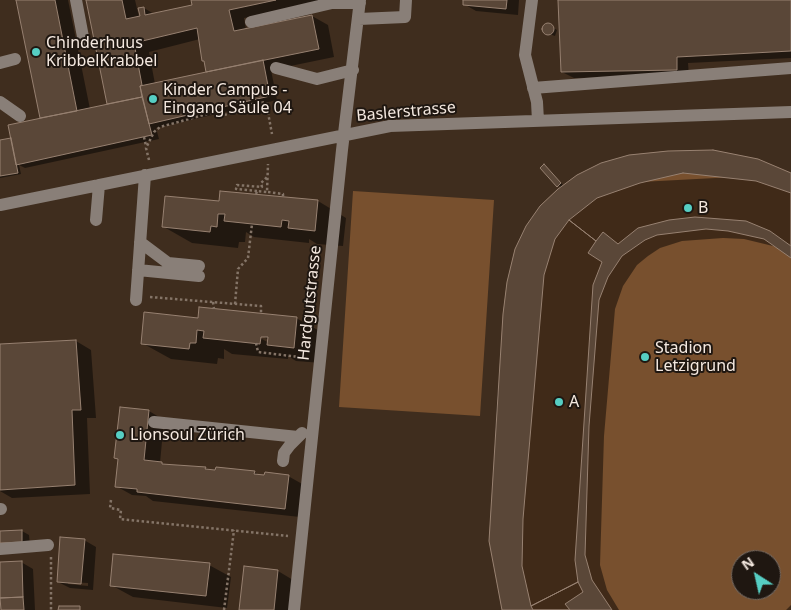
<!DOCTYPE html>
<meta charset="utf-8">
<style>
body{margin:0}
#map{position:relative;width:791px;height:610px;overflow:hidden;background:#3f2d1e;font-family:"Noto Sans",sans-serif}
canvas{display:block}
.north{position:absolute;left:731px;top:550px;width:50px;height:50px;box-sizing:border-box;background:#1f1711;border:1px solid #756b64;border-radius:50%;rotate:325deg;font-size:14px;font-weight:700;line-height:20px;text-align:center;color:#f5e9e0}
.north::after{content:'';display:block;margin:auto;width:18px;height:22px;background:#56cec3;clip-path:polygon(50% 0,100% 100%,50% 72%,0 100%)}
</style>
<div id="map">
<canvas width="791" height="610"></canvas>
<div class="north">N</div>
</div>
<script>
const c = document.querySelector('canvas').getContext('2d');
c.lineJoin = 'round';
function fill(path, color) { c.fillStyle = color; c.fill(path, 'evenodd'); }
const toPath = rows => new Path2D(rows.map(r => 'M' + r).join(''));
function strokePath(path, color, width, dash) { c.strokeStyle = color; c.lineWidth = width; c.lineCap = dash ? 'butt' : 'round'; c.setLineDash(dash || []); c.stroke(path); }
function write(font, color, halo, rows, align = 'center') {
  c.font = font + ' "Noto Sans",sans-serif'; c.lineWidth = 4; c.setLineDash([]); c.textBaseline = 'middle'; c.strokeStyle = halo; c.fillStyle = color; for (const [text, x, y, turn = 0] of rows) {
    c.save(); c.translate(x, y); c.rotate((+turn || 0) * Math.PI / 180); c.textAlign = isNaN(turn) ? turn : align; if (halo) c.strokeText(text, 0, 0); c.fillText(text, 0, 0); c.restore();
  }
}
fill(toPath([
 [713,150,758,159,791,173,791,610,502,610,489,541,503,314,507,282,515,249,540,206,558,189,577,175,629,155,668,151],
 [741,560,771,560,771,590,741,590],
 [353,191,494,200,480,416,339,407]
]), '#78502e');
fill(toPath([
 [18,0,68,0,90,109,109,105,87,0,135,0,139,17,141,17,144,8,154,14,194,6,193,0,322,0,323,2,244,18,246,30,312,16,328,25,334,57,271,70,277,100,156,128,159,139,25,168,19,165,21,174,0,178,0,142,10,140,44,119,42,117],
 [200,39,208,73,155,84,149,52],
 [465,0,519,0,518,15,476,11,464,4],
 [560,0,791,0,791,58,688,63,689,76,574,78,562,72],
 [547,24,557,30,555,36,544,32,545,25],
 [544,166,564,186,791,174,791,256,777,247,744,239,723,238,682,241,660,248,648,256,637,265,623,286,615,309,604,436,600,565,607,590,619,610,503,610,490,541,497,400,508,282,561,188],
 [318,201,346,218,343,246,317,244,309,239,309,243,254,237,246,232,245,242,239,242,238,248,192,243,164,227,220,203],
 [296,318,325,334,322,363,296,361,288,356,288,359,232,354,224,349,224,359,218,358,217,364,171,359,142,343,199,319],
 [256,332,269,340,269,343,255,335],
 [76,341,91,350,96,418,87,418,90,494,12,498,0,491,0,345],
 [121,408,149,411,164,420,160,463,166,466,254,472,259,475,288,476,304,485,300,517,153,501,146,496,132,495,116,486],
 [22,531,29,535,30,546,0,532],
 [84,540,96,547,93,590,70,588,58,582],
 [68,582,88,583,88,586,68,584],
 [21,562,33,569,35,610,2,610,0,563],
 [209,565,231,577,227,608,133,597,111,585],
 [278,571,293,580,290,610,241,610],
 [791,605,791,610,786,610]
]), '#0007');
const building = toPath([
 [16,0,55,0,77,111,40,118,16,0],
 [86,0,122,0,126,19,140,16,138,8,144,7,145,15,192,5,191,0,276,0,229,10,234,31,312,15,319,49,206,72,204,61,202,61,197,28,134,43,142,85,140,86,142,97,107,104,86,0],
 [463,0,507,0,506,9,463,5,463,0],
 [558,0,791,0,791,51,677,57,677,70,561,72,558,0],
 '542 29a6 6 0 1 1 12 0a6 6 0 1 1-12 0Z',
 [263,60,270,96,149,124,140,86,263,60],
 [142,97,152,135,16,165,8,125,142,97],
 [11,138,18,173,0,176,0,140,11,138],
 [713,150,758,159,791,173,791,258,764,239,728,231,706,229,657,235,645,240,622,256,608,277,599,300,589,426,585,555,592,580,612,610,502,610,489,541,503,314,507,282,515,249,526,226,540,206,558,189,577,175,601,163,629,155,668,151,713,150],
 [544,164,561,183,557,187,540,168,544,164],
 [683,173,756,181,791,193,791,246,770,231,746,221,695,217,669,220,638,228,618,244,603,232,596,241,569,220,597,198,640,183,683,173],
 [220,191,318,200,315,231,288,228,289,221,282,220,281,227,224,221,225,214,218,214,217,227,211,226,210,232,162,227,165,196,219,201,220,191],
 [569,220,596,241,588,253,602,262,593,285,575,560,578,582,531,606,522,566,523,519,544,275,555,239,569,220],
 [199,307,297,317,294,348,267,345,268,337,261,337,260,344,203,338,204,331,197,330,196,343,190,343,189,349,141,344,144,312,198,318,199,307],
 [76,340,81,410,72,410,75,485,0,490,0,344,76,340],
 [120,407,149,410,144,460,162,462,162,464,206,467,205,469,215,470,216,467,255,471,254,474,264,475,265,472,289,475,285,509,137,492,137,489,115,487,118,459,114,458,120,407],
 [22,530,22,542,0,543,0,531,22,530],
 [60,537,85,539,81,584,57,582,60,537],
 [113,554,210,563,206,596,110,586,113,554],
 [22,561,23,597,0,598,0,562,22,561],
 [244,566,278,570,274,610,239,610,244,566],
 [578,582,583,592,565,604,570,610,533,610,531,606,578,582],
 [23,597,24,610,1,610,0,598,23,597],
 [59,606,80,606,80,610,58,610,59,606]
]);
fill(building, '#5a4738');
strokePath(building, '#978171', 1);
strokePath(toPath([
 [144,137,146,146],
 [149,160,146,148,154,132,160,127,211,113,219,116,243,111,252,104,266,102,272,134],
 [257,191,236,189,237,185,262,187,261,183,268,176],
 [268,192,283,194,283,197],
 [256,194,257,191,267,192,268,164],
 [150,297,261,306,261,313],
 [213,302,214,309],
 [235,304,238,269,248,258,252,224],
 [256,343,258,352,307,358],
 [111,500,110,508,121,510,120,519,288,536],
 [51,557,51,610],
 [224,610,234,530]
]), '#847467', 2.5, [2.5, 2.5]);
strokePath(toPath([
 [76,0,84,42],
 [332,0,332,3,360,3],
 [532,0,525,55,537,102,538,121],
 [359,19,405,17,406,0],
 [251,22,332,3],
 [0,63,15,59],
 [276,68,317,79,353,70],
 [533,88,791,68],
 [0,102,20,116],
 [0,205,390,126,791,112],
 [96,220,99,185],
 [140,242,168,263,199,266],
 [138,270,199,276],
 [136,300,145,175],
 [154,422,298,437],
 [283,461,284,453,290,445,302,433],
 [0,509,1,509],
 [0,549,48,545],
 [294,610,342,150,360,0]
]), '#897f78', 12);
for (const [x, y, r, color] of [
 [36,52,5,"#56cec3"],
 [153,99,5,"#56cec3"],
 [688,208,5,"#56cec3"],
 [645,357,5,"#56cec3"],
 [559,402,5,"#56cec3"],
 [120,435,5,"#56cec3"]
]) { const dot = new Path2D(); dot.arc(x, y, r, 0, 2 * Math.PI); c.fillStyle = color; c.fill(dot); strokePath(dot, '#1f1711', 2); }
write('16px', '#f5e9e0', '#1f1711', [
 ["Chinderhuus",46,43],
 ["KribbelKrabbel",46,61],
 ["Kinder Campus -",163,90],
 ["Eingang Säule 04",163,108],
 ["B",698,208],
 ["Stadion",655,348],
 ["Letzigrund",655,366],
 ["A",569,402],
 ["Lionsoul Zürich",130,435]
], 'left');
write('16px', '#f5e9e0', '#1f1711', [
 ["Baslerstrasse",406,112,-5],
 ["Hardgutstrasse",310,303,-84]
]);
</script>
